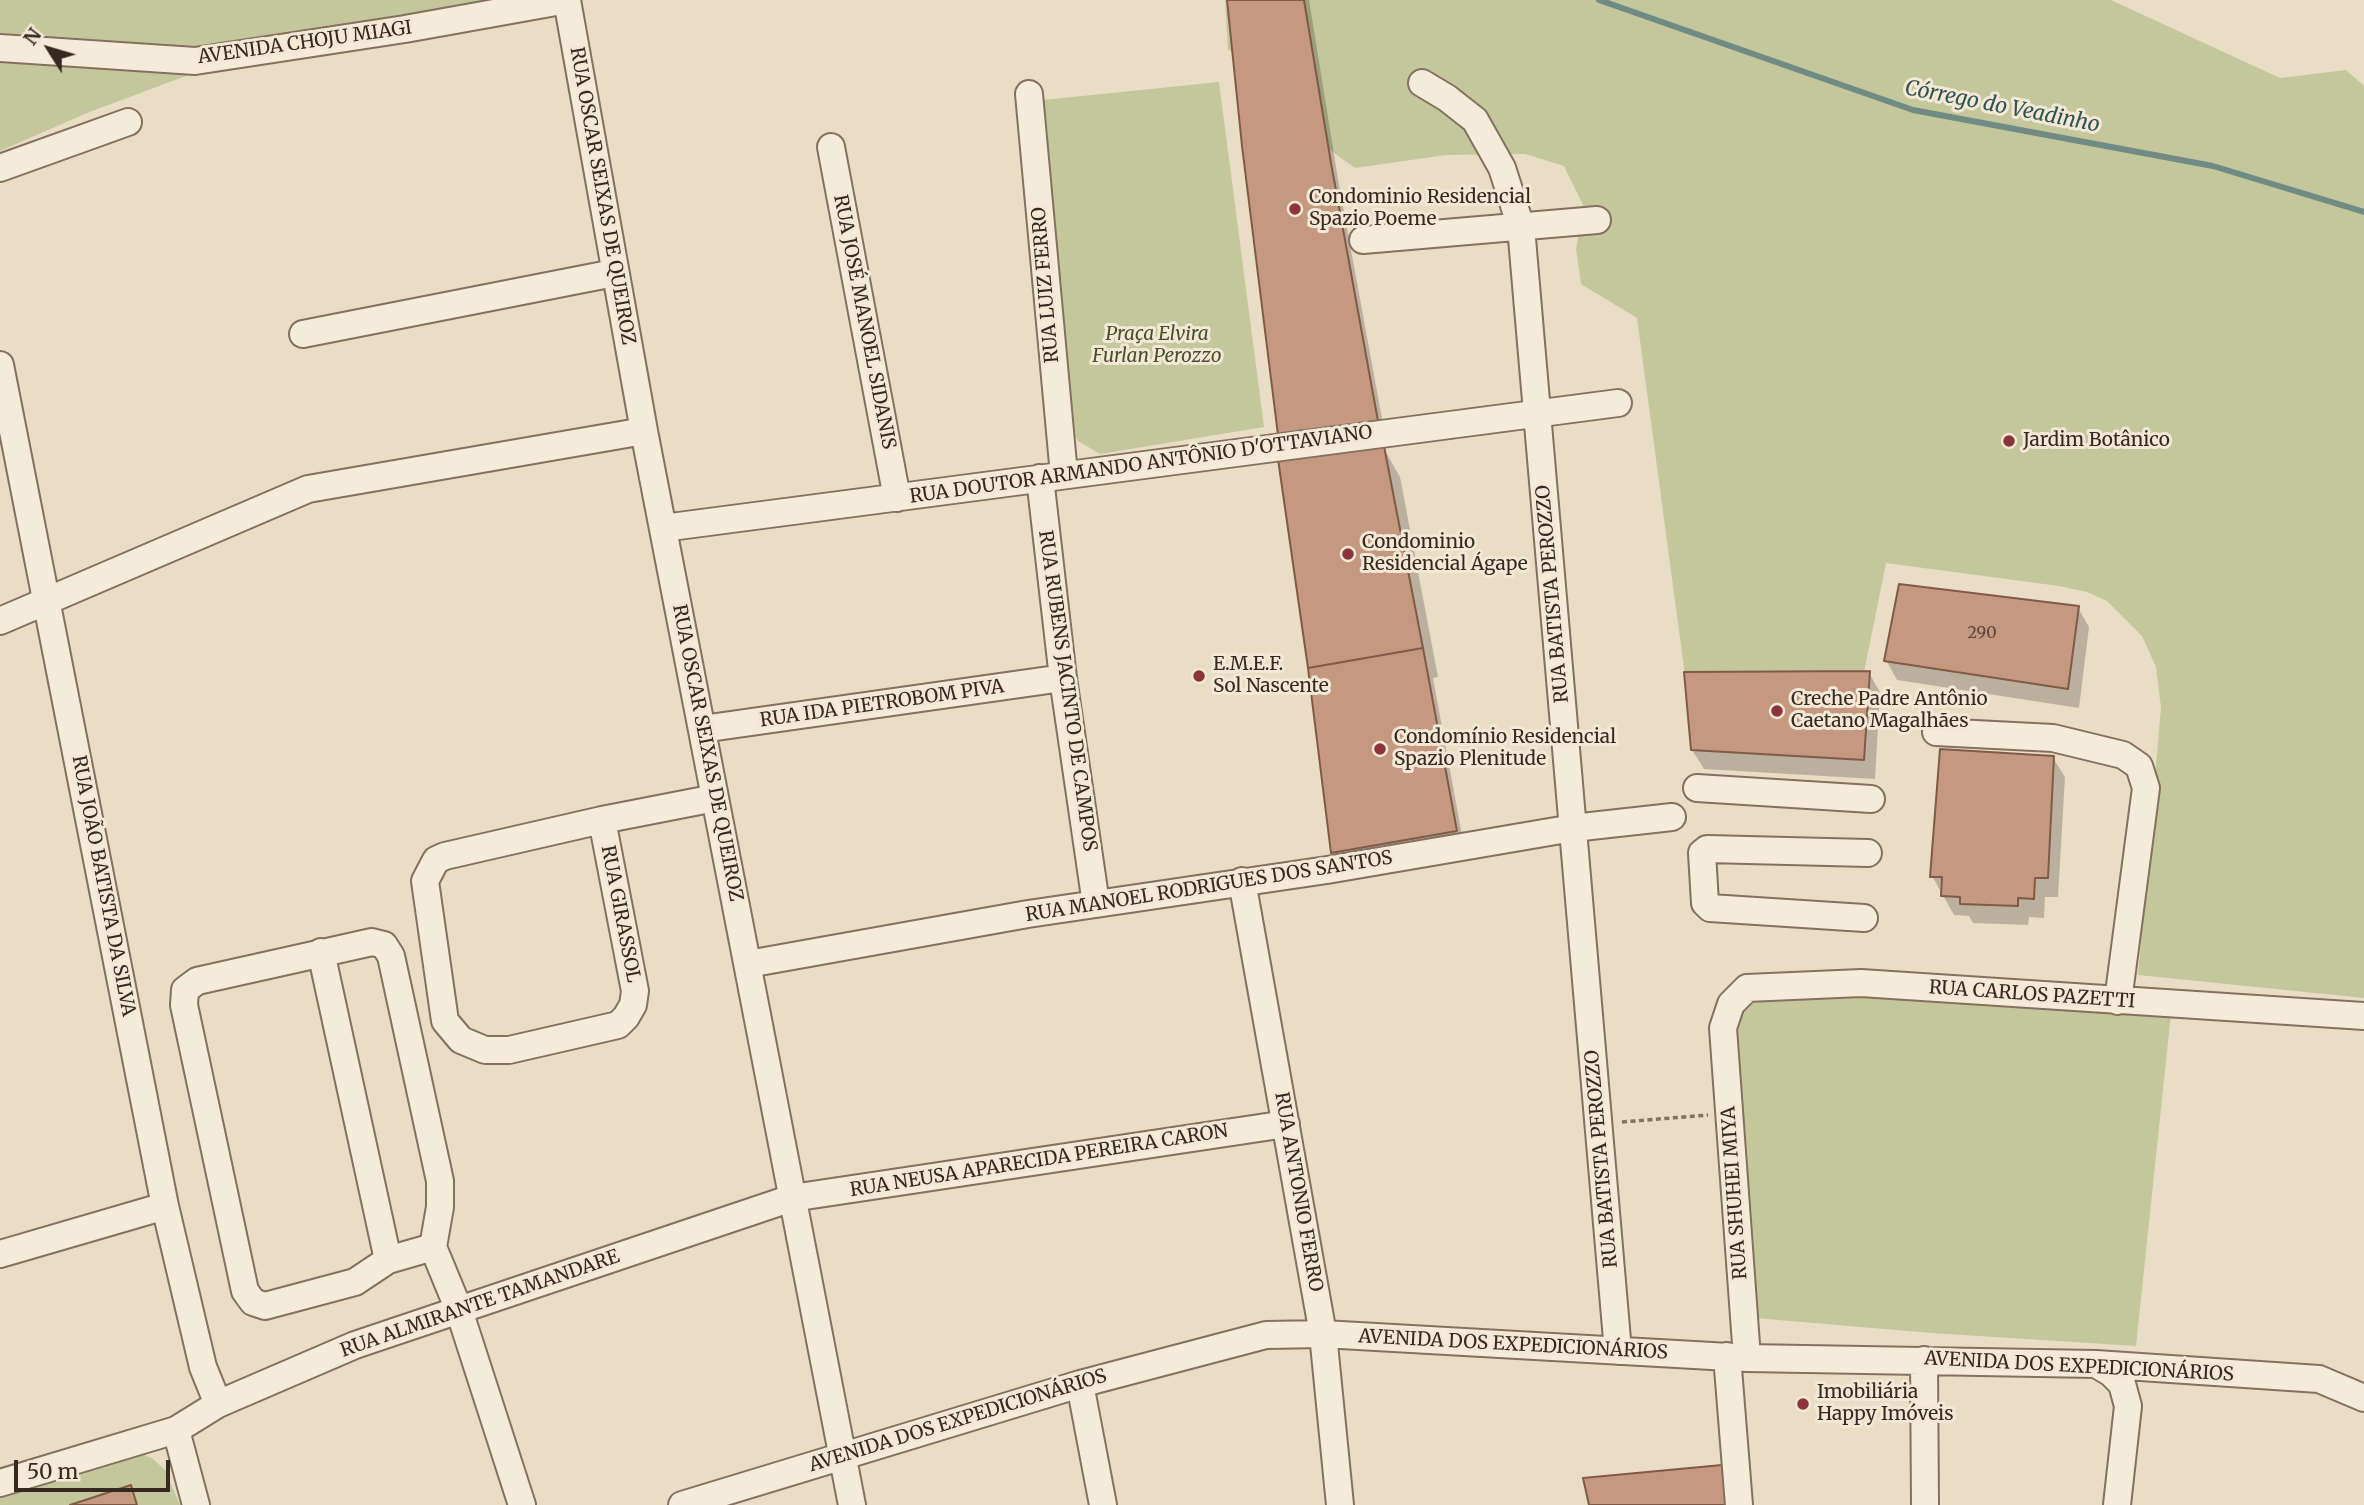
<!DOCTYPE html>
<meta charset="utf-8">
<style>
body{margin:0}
#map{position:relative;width:2364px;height:1505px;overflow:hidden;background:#eaddc6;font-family:Merriweather,serif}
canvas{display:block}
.north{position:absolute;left:14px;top:14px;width:70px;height:70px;-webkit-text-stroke:5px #f2e8d5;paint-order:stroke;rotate:307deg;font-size:19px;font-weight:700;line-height:28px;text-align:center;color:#352920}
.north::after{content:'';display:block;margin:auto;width:24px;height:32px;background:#352920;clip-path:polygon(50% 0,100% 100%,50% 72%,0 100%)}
.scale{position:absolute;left:14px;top:1460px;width:156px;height:32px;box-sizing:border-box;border:4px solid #352920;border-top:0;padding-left:9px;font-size:21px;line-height:24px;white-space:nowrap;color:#352920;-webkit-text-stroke:5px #f2e8d5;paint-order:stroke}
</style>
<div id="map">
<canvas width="2364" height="1505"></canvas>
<div class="north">N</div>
<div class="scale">50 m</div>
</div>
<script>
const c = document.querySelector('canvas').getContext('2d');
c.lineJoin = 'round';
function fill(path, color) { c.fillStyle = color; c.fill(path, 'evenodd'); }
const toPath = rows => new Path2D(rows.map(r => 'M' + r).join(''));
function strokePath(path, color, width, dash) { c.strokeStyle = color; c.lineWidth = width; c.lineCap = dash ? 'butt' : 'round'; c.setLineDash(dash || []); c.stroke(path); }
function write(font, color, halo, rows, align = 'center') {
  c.font = font + ' Merriweather,serif'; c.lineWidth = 6; c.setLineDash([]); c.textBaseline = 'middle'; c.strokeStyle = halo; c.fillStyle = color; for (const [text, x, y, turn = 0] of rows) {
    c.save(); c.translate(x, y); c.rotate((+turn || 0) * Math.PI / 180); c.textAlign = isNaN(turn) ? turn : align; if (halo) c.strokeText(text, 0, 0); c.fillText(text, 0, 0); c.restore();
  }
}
fill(toPath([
 [0,0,525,0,314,28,87,113,0,151],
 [1225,0,2111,0,2280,78,2346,70,2364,86,2364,998,2138,975,2161,708,2156,667,2142,636,2107,601,2087,592,2059,586,1886,563,1857,707,1691,720,1637,318,1581,284,1576,249,1584,207,1564,166,1525,154,1446,155,1355,168,1301,129,1271,63,1228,50],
 [1219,82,1264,427,1100,454,1078,441,1072,431,1033,101],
 [1752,992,2172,1004,2136,1346,1931,1333,1755,1318,1731,1033],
 [133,1451,152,1458,165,1470,180,1505,0,1505,0,1488]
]), '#c4c79b');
fill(toPath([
 [1229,0,1309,0,1338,179,1385,435,1288,449],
 [1383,447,1400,477,1438,677,1433,678,1464,846,1342,867,1333,852],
 [2078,608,2089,627,2079,708,1897,680,1886,660],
 [1869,673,1880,692,1875,779,1704,769,1692,750],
 [2053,758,2065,777,2058,897,2045,897,2044,918,2029,917,2028,925,1973,923,1969,916,1954,915,1932,876]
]), '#0003');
strokePath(toPath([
 [1599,0,1913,110,2213,166,2364,212]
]), '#6f8b83', 6);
const building = toPath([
 [1227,0,1304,0,1331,163,1378,421,1278,435,1242,146,1227,0],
 [1384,446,1423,648,1308,668,1278,459,1384,446],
 [1899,584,2079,606,2068,689,1884,661,1899,584],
 [1423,648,1457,831,1331,853,1308,668,1423,648],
 [1870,671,1864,760,1691,750,1684,672,1870,671],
 [1940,749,2054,756,2048,878,2035,878,2034,899,2018,898,2018,906,1960,904,1960,897,1941,896,1942,877,1930,877,1940,749],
 [1722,1465,1726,1505,1589,1505,1583,1478,1722,1465],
 [131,1485,137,1505,70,1505,131,1485]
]);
fill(building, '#c49980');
strokePath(building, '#805a46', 2);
const minor = toPath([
 [567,0,644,431,852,1505],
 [0,48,195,61,405,29,567,0],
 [1422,83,1447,98,1475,120,1502,168,1521,227,1618,1351],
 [1029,94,1064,475],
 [831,147,897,498],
 [0,168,128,122],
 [1363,240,1597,220],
 [303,334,614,273],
 [0,365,165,1206,203,1367,218,1404],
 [1040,478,1063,678,1096,904],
 [663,528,1618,403],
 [0,621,308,489,644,431],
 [702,729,1063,678],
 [1936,732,2053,738,2123,755,2139,766,2146,788,2118,1001],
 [1697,788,1871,799],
 [602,820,635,991,633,1005,626,1017,618,1025,509,1050,485,1050,461,1040,445,1021,425,881,436,860,445,856,602,820,715,798],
 [1242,881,1323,1334,1340,1505],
 [1864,918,1710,908,1705,903,1702,853,1707,849,1868,853],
 [321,952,388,1260],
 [748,964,1028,914,1327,870,1573,828,1672,817],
 [433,1247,388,1260,355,1282,265,1306,253,1302,245,1291,184,1005,185,990,197,981,372,942,384,945,391,956,440,1181,440,1207,433,1247,459,1310,522,1505],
 [0,1254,165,1206],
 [1727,1356,1739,1505],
 [1747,1358,1723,1028,1731,1004,1747,988,1861,983,2364,1016],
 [1924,1360,1925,1505],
 [2096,1364,2111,1373,2122,1384,2128,1406,2117,1505],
 [1080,1384,1103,1505],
 [176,1430,196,1505],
 [0,1483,176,1430,218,1404,355,1345,792,1198,1286,1124],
 [682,1505,1080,1384,1266,1335,1323,1334,1747,1358,2096,1364,2319,1379,2364,1398]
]);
strokePath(minor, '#83705e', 30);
strokePath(toPath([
 [1622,1122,1708,1115]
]), '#83705e', 3.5, [5, 3.5]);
strokePath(minor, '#f5ebd9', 26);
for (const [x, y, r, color] of [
 [1295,209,7,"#8c3439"],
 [2009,441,7,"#8c3439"],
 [1348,554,7,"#8c3439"],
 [1199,676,7,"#8c3439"],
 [1777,711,7,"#8c3439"],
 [1380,749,7,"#8c3439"],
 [1803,1404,7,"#8c3439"]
]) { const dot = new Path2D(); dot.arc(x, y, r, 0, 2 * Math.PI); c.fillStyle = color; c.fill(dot); strokePath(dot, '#f2e8d5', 2.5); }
write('16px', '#594538', null, [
 ["290",1982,633]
]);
write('19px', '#352920', '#f2e8d5', [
 ["AVENIDA CHOJU MIAGI",305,43,-8],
 ["RUA OSCAR SEIXAS DE QUEIROZ",602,196,80],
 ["RUA LUIZ FERRO",1046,285,-95],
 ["RUA JOSÉ MANOEL SIDANIS",864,322,79],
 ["RUA DOUTOR ARMANDO ANTÔNIO D'OTTAVIANO",1141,465,-8],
 ["RUA BATISTA PEROZZO",1553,594,-95],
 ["RUA RUBENS JACINTO DE CAMPOS",1067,691,82],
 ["RUA IDA PIETROBOM PIVA",882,704,-8],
 ["RUA OSCAR SEIXAS DE QUEIROZ",707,753,79],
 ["RUA JOÃO BATISTA DA SILVA",103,886,79],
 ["RUA MANOEL RODRIGUES DOS SANTOS",1209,887,-9],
 ["RUA GIRASSOL",620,914,79],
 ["RUA CARLOS PAZETTI",2032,995,4],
 ["RUA BATISTA PEROZZO",1602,1159,-95],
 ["RUA NEUSA APARECIDA PEREIRA CARON",1039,1161,-9],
 ["RUA ANTONIO FERRO",1298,1192,80],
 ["RUA SHUHEI MIYA",1735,1193,-94],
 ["RUA ALMIRANTE TAMANDARE",480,1304,-19],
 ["AVENIDA DOS EXPEDICIONÁRIOS",1513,1345,3],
 ["AVENIDA DOS EXPEDICIONÁRIOS",2079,1367,3],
 ["AVENIDA DOS EXPEDICIONÁRIOS",958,1421,-17]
]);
write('19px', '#352920', '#f2e8d5', [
 ["Condominio Residencial",1309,198],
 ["Spazio Poeme",1309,220],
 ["Jardim Botânico",2023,441],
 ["Condominio",1362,543],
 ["Residencial Ágape",1362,565],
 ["E.M.E.F.",1213,665],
 ["Sol Nascente",1213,687],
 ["Creche Padre Antônio",1791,700],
 ["Caetano Magalhães",1791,722],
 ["Condomínio Residencial",1394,738],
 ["Spazio Plenitude",1394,760],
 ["Imobiliária",1817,1393],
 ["Happy Imóveis",1817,1415]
], 'left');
write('italic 19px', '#474f29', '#f2e8d5', [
 ["Praça Elvira",1157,335],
 ["Furlan Perozzo",1157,357]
]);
write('italic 21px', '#31534f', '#f2e8d5', [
 ["Córrego do Veadinho",2002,107,11]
]);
</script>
